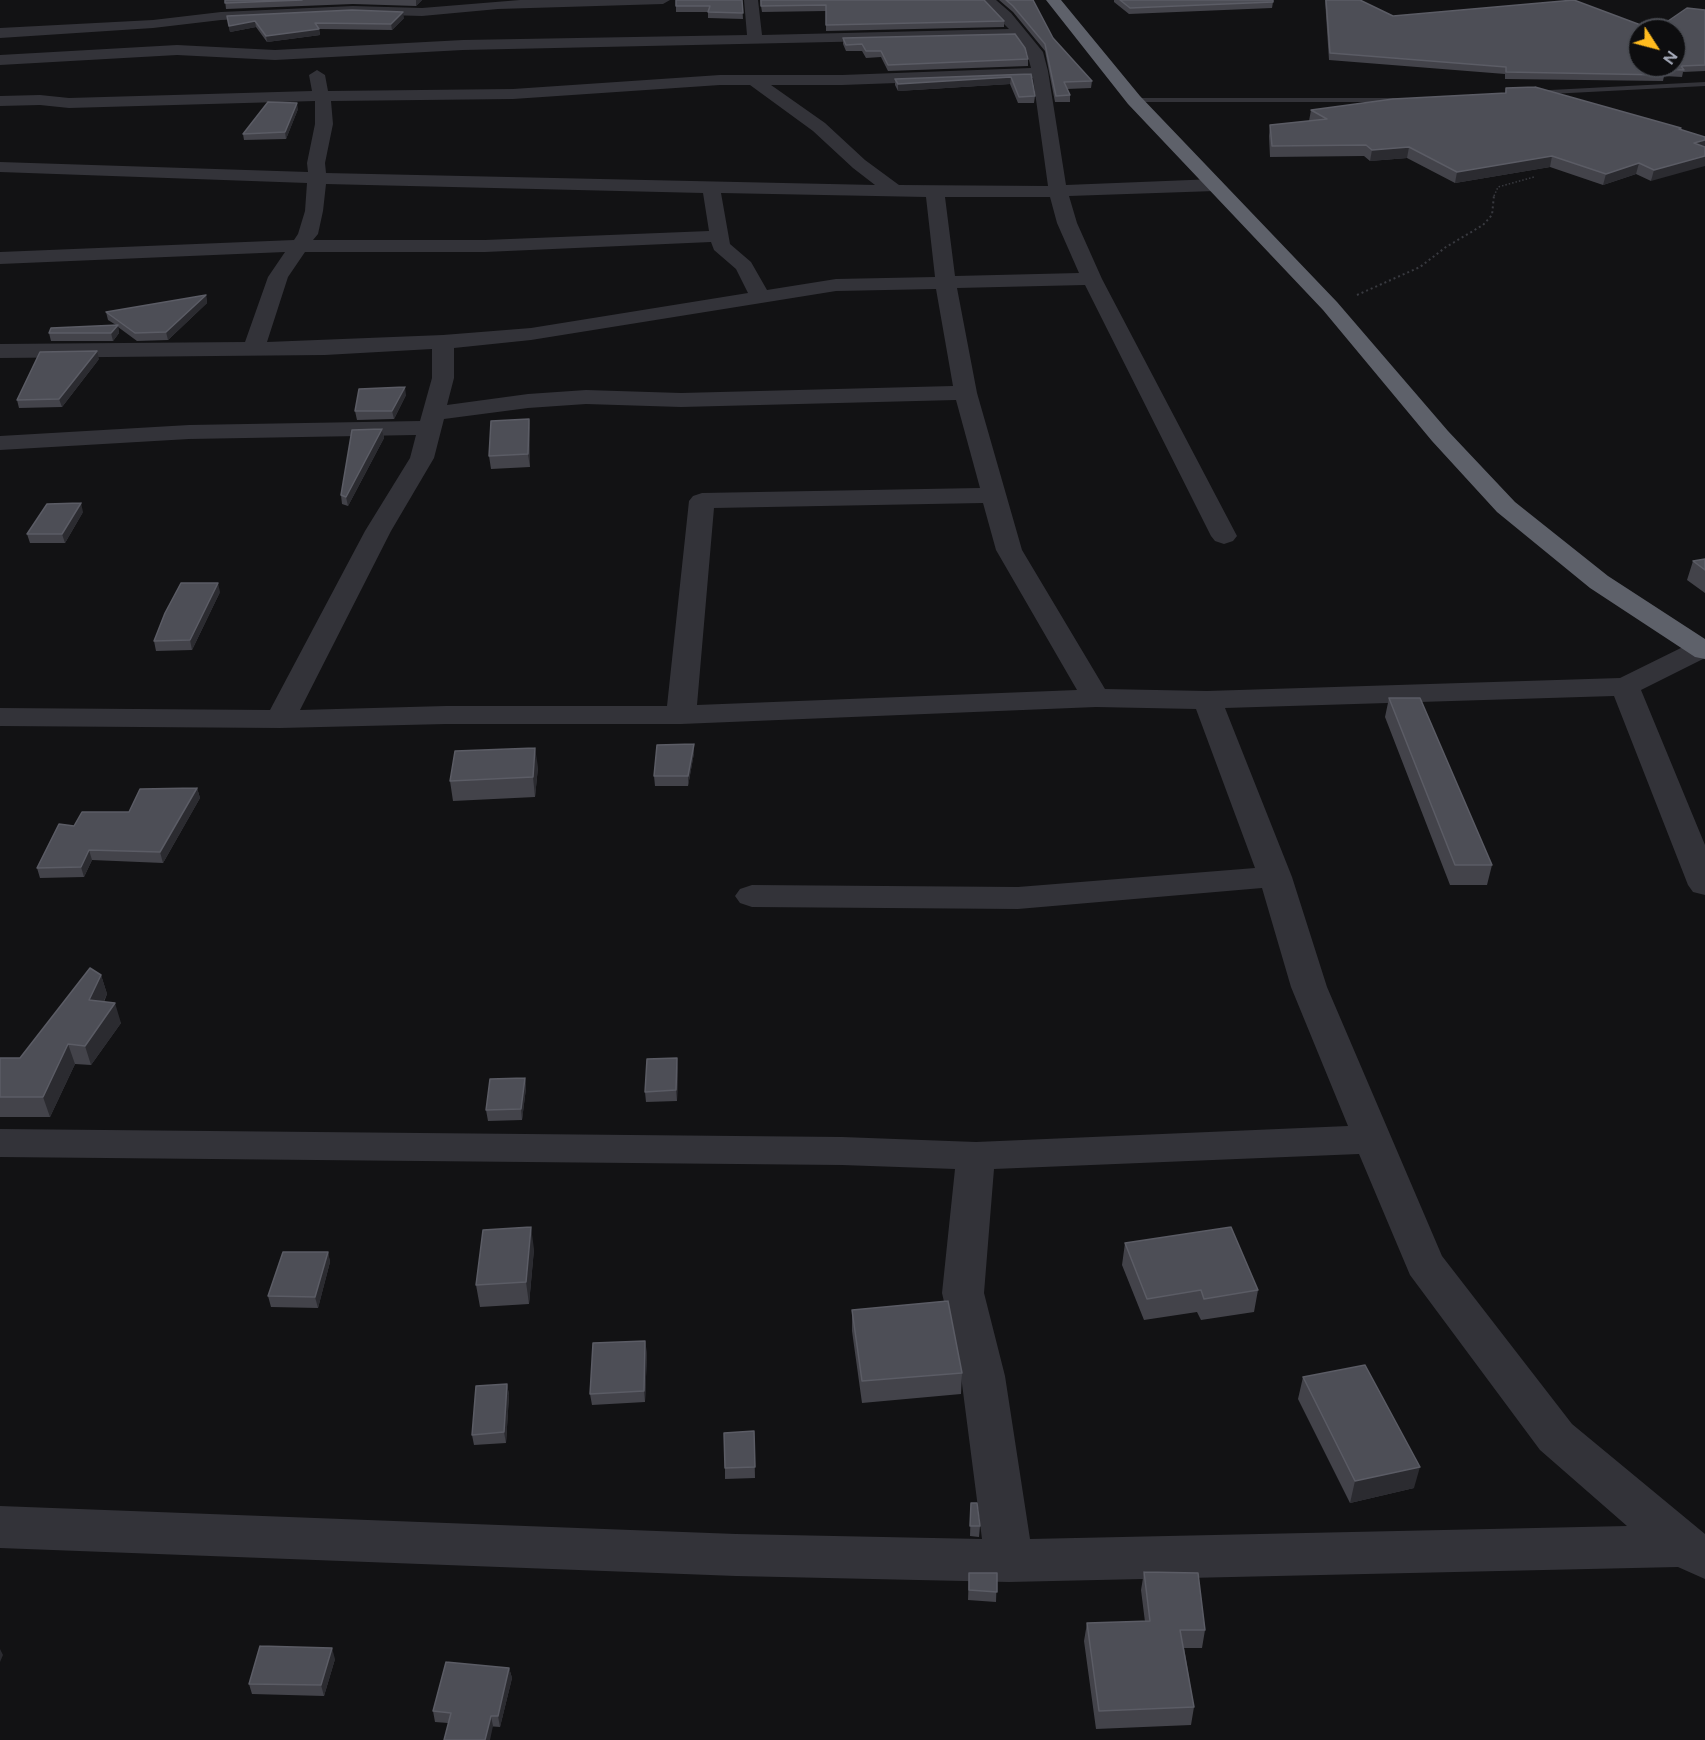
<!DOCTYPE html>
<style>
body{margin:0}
#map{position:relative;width:1705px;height:1740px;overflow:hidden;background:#121214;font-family:Figtree,sans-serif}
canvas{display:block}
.north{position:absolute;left:1627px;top:18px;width:60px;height:60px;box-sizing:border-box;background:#0d0d0f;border:2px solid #494b52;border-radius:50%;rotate:126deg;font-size:16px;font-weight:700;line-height:24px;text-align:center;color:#a2a7b6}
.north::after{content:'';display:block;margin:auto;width:21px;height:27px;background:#ffbb1f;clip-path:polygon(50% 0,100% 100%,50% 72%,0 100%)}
</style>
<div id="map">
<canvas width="1705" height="1740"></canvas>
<div class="north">N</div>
</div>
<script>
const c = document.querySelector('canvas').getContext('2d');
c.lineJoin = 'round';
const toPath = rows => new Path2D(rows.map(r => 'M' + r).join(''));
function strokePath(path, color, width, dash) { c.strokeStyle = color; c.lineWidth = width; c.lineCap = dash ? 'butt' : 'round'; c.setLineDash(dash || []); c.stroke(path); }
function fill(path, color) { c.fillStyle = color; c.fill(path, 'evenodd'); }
strokePath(toPath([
 [1494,196,1498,187,1534,177]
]), '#393a40', 1.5, [1.5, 2]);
strokePath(toPath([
 [1357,295,1420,267,1446,247,1483,225,1492,215,1494,195]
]), '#393a40', 2, [2, 3]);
fill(toPath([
 [1705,82,1705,86,1531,95,1527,93,1531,91,1705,82],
 [1134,98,1397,98,1401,100,1397,102,1131,102,1131,98,1134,98]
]), '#333339');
fill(toPath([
 [670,0,663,4,498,9,422,16,353,14,221,20,153,28,0,38,0,28,153,20,221,12,353,6,422,8,520,0,670,0],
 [744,0,758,0,762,35,1009,29,980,0,996,0,1011,13,1043,52,1048,71,1066,185,1215,179,1221,181,1224,185,1221,189,1215,191,1069,196,1077,223,1102,279,1237,536,1233,541,1224,544,1215,541,1211,536,1085,285,957,288,977,393,1022,550,1105,689,1207,691,1620,678,1691,643,1705,642,1705,658,1641,690,1705,845,1705,895,1693,892,1688,885,1614,696,1225,708,1292,877,1327,987,1442,1256,1572,1424,1705,1534,1705,1579,1678,1567,1009,1582,736,1576,0,1548,0,1506,736,1534,982,1539,961,1376,942,1293,955,1169,842,1165,0,1157,0,1129,842,1137,976,1142,1348,1126,1291,987,1262,888,1018,909,752,907,740,903,735,896,740,889,752,885,1018,887,1255,868,1196,709,1096,707,681,724,446,724,280,728,0,726,0,708,270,710,365,531,410,458,416,435,189,439,0,450,0,436,189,425,420,421,432,378,432,349,325,355,0,358,0,344,245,342,268,277,285,252,0,264,0,252,294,240,298,234,305,211,307,183,0,172,0,162,308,172,307,163,315,124,315,101,69,108,40,105,0,106,0,96,40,95,69,98,312,91,309,75,317,70,325,75,328,91,513,89,720,75,842,75,1031,68,1027,53,1016,38,463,50,275,60,177,55,0,65,0,55,177,45,275,50,463,40,747,35,744,0],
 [1033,78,1048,186,899,185,865,160,825,123,771,85,842,85,1033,78],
 [720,85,750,85,813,131,853,168,875,185,326,173,325,163,333,124,331,101,513,99,720,85],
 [326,184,703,193,709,231,485,240,313,240,318,234,323,211,326,184],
 [721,193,926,197,935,277,836,279,767,290,751,262,730,244,721,193],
 [945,197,1050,197,1057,223,1079,273,955,276,945,197],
 [711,242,714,250,736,269,748,293,531,328,443,335,267,342,288,277,305,252,485,252,711,242],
 [936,289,953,386,681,393,586,390,528,394,447,405,454,378,454,348,531,340,836,291,936,289],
 [956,400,980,488,702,493,693,496,689,501,667,706,446,706,300,710,391,531,434,458,444,419,528,408,586,404,681,407,956,400],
 [983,503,996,550,1077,690,697,705,714,508,983,503],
 [1359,1154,1410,1275,1540,1450,1627,1526,1030,1539,1005,1376,984,1293,994,1169,1359,1154]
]), '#333339');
fill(toPath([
 [1046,0,1061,0,1140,96,1337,302,1448,431,1515,502,1608,576,1705,639,1705,659,1695,657,1590,588,1497,512,1432,441,1323,310,1128,104,1046,0]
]), '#5e616a');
fill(toPath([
 [225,0,422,0,416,6,353,4,226,9],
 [676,0,742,0,743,19,708,18,708,12,676,12],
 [760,0,984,0,1004,21,1004,27,826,31,826,11,762,12],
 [999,0,1043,0,1033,0,1053,38,1092,81,1091,88,1067,89,1070,95,1070,102,1055,102,1045,51,1013,12],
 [1114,0,1273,0,1273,2,1272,8,1129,14,1114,2],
 [1325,0,1360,0,1393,16,1639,66,1705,10,1705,71,1683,72,1682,77,1664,76,1663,81,1505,79,1505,74,1329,60],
 [227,16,404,18,392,30,319,29,320,35,267,42,256,27,230,32],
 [843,38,1028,59,1028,66,888,71,881,57,866,58,862,51,846,51,843,44],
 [1031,74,1035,96,1034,103,1018,103,1010,84,898,91,895,85,895,79],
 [1506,88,1681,128,1651,181,1636,174,1603,185,1550,167,1455,183,1407,158,1370,161,1364,156,1270,157,1269,136,1270,125,1309,121,1311,110,1505,93],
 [298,109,286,139,244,140,243,134],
 [206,295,207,303,168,340,137,341,118,327,119,333,113,341,51,341,49,333,116,325,108,320,106,312],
 [99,359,62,407,19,408,17,400],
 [406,395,394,419,357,420,355,411],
 [529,419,530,432,530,467,491,469,489,456],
 [382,429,384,438,348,506,342,504,341,495],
 [83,512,65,543,30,543,27,534],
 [1705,559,1705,593,1687,580,1693,561],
 [220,592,192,650,156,651,154,641],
 [1389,698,1492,865,1487,885,1450,885,1385,717],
 [694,753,688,786,655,786,654,776],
 [538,767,535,797,453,801,450,781],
 [197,788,200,798,163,863,92,860,84,877,40,878,37,868,74,826,129,812],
 [101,975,107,994,104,1002,121,1023,91,1065,75,1064,50,1117,0,1117,0,1058,20,1058],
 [678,1068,677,1101,646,1102,645,1092],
 [525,1078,526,1088,522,1120,488,1121,486,1110],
 [1125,1243,1258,1290,1254,1312,1201,1320,1197,1312,1144,1320,1122,1265],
 [534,1249,529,1304,480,1307,476,1285],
 [328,1252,330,1262,318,1308,271,1307,268,1296],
 [852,1310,962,1373,961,1394,862,1403,852,1331],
 [647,1352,645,1402,592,1405,590,1394],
 [1303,1377,1414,1488,1350,1503,1298,1399],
 [507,1384,509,1395,506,1443,474,1445,472,1435],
 [754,1431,755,1478,725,1479,725,1468],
 [971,1503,980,1526,979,1537,970,1536],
 [1144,1572,1205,1630,1202,1648,1184,1648,1194,1707,1191,1725,1096,1729,1084,1641,1087,1623,1145,1622,1141,1590],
 [969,1573,997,1573,996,1602,968,1600],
 [335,1659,324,1696,252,1694,249,1684],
 [509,1668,512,1678,500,1727,435,1722,433,1711]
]), '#43434a');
fill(toPath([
 [416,0,422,0,416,6],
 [403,12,404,18,392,30,391,24],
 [255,21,256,27,230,32,229,26],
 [319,29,320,35,267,42,266,36],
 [1011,77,1010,84,898,91,898,84],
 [297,103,298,109,286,139,285,132],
 [1705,140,1705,150,1694,143],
 [1409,147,1407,158,1370,161,1372,150],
 [1552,156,1550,167,1455,183,1457,172],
 [1705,156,1705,166,1651,181,1654,170],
 [1639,163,1636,174,1603,185,1606,174],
 [206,295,207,303,168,340,166,332],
 [118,325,119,333,113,341,111,333],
 [97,351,99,359,62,407,59,399],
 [405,387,406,395,394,419,392,411],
 [529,419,530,432,530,467,528,454],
 [382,429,384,438,348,506,346,497],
 [81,503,83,512,65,543,62,534],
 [218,583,220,592,192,650,190,640],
 [694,744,694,753,688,786,688,776],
 [535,748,538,767,535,797,533,777],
 [197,788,200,798,163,863,160,852],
 [89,850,92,860,84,877,81,867],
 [101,975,107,994,95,1019,89,1000],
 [115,1003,121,1023,91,1065,85,1046],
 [68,1044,75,1064,50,1117,43,1097],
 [677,1058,678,1068,677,1101,676,1090],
 [525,1078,526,1088,522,1120,521,1109],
 [531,1227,534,1249,529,1304,526,1282],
 [328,1252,330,1262,318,1308,315,1297],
 [645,1341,647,1352,645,1402,644,1391],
 [507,1384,509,1395,506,1443,504,1432],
 [1420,1467,1414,1488,1350,1503,1355,1481],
 [332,1648,335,1659,324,1696,321,1685],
 [0,1649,3,1655,0,1662],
 [509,1668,512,1678,500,1727,498,1716],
 [491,1716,493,1726,490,1740,485,1740]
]), '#2b2b30');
const building = toPath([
 [225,0,302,0,225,3,225,0],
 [676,0,742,0,743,13,708,12,710,6,676,6,676,0],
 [761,0,984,0,1004,21,826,25,826,5,761,6,761,0],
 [1006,0,1033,0,1053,38,1092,81,1064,82,1070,95,1056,96,1045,44,1013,6,1006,0],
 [1120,0,1273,0,1273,2,1130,8,1120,0],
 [1326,0,1360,0,1393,16,1574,0,1654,30,1639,30,1639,66,1675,66,1675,30,1655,30,1687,8,1705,10,1705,65,1681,66,1684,70,1659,69,1664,75,1506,72,1506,67,1330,53,1326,0],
 [352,10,403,12,391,24,315,23,319,29,266,36,255,21,229,26,227,16,352,10],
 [1015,34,1025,48,1028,59,888,65,881,51,866,51,862,44,846,45,843,38,1015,34],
 [1031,74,1035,96,1019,97,1011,77,898,84,895,79,1031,74],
 [1535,87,1681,128,1679,129,1705,137,1705,140,1694,143,1705,147,1705,156,1654,170,1639,163,1606,174,1552,156,1457,172,1409,147,1372,150,1366,145,1272,146,1270,125,1327,119,1311,110,1393,99,1506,93,1506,88,1535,87],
 [268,102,297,103,285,132,243,134,268,102],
 [206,295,166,332,135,333,106,312,206,295],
 [118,325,111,333,49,333,51,328,118,325],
 [97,351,59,399,17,400,40,352,97,351],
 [405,387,392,411,355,411,359,389,405,387],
 [529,419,528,454,489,456,491,421,529,419],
 [382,429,346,497,341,495,352,430,382,429],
 [81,503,62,534,27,534,47,504,81,503],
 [1705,559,1705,570,1693,561,1705,559],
 [181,583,218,583,190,640,154,641,165,613,181,583],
 [1389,698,1420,698,1492,865,1455,865,1389,698],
 [694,744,688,776,654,776,657,745,694,744],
 [535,748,533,777,450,781,455,751,535,748],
 [197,788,160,852,89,850,81,867,37,868,59,824,74,826,82,812,129,812,140,789,197,788],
 [90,968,101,975,89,1000,115,1003,85,1046,68,1044,43,1097,0,1097,0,1058,20,1058,90,968],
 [677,1058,676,1090,645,1092,647,1059,677,1058],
 [525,1078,521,1109,486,1110,490,1079,525,1078],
 [531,1227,526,1282,476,1285,483,1230,531,1227],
 [1231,1227,1258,1290,1204,1299,1201,1290,1147,1299,1125,1243,1231,1227],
 [283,1252,328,1252,315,1297,268,1296,283,1252],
 [948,1301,962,1373,862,1381,852,1310,948,1301],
 [645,1341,644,1391,590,1394,593,1343,645,1341],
 [1365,1365,1420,1467,1355,1481,1303,1377,1365,1365],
 [507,1384,504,1432,472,1435,476,1386,507,1384],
 [754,1431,755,1467,725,1468,724,1433,754,1431],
 [971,1503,977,1503,980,1526,970,1526,971,1503],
 [1144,1572,1198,1573,1205,1630,1180,1630,1194,1707,1099,1711,1087,1623,1150,1621,1144,1572],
 [969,1573,997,1573,997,1592,969,1590,969,1573],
 [260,1646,332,1648,321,1685,249,1684,260,1646],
 [446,1662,509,1668,498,1716,491,1716,485,1740,444,1740,451,1713,433,1711,446,1662]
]);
fill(building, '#4d4e56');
strokePath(building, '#5b5c65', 1.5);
</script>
